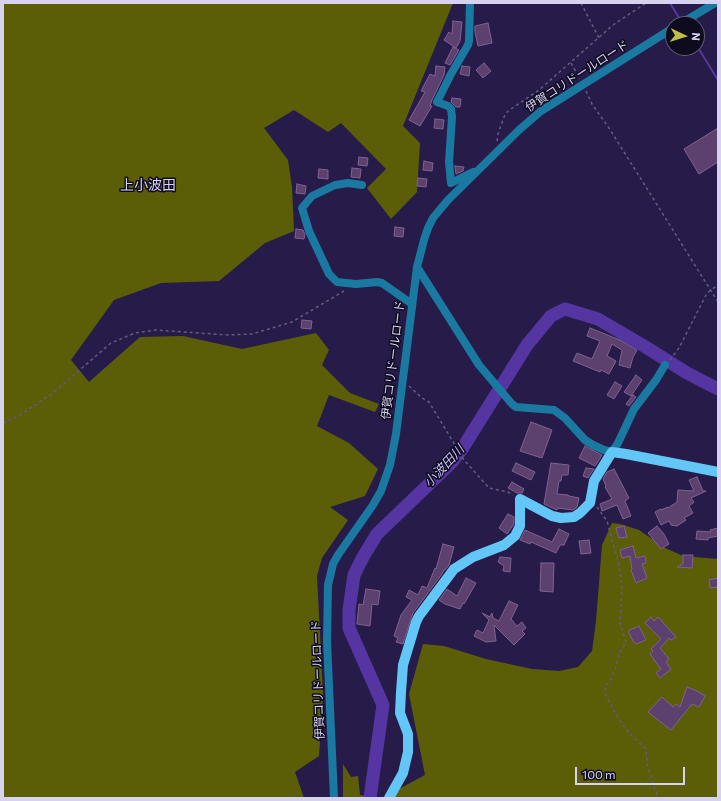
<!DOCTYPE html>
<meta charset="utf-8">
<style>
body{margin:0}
#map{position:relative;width:721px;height:801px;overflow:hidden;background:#271c49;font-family:Commissioner,sans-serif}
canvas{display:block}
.frame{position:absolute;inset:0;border:4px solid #d6d2f0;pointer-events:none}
.north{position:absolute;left:665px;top:16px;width:40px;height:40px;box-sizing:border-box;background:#0f0b1f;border:1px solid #5f5b73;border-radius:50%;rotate:94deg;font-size:11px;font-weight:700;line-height:16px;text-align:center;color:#d6d2f0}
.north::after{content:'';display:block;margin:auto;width:14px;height:18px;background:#bbc045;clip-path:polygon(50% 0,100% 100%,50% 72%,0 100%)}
.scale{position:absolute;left:575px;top:767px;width:110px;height:18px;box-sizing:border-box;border:2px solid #d6d2f0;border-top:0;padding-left:5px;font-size:12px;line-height:14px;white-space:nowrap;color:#d6d2f0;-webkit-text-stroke:3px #0f0b1f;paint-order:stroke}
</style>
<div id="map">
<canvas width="721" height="801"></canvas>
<div class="frame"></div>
<div class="north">N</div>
<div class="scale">100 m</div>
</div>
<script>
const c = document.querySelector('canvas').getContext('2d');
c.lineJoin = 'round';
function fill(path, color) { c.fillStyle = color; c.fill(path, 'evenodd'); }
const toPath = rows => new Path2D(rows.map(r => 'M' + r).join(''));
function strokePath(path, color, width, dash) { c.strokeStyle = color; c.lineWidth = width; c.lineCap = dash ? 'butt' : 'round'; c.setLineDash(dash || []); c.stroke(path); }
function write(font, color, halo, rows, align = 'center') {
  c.font = font + ' Commissioner,"Noto Sans JP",sans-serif'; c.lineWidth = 3; c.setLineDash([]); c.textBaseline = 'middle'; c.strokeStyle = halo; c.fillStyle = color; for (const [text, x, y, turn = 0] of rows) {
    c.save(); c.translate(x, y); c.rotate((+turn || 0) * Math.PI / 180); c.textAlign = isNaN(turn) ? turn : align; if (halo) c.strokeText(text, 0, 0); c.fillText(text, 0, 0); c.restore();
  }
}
fill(toPath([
 [3,3,453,3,403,126,420,143,417,192,391,219,367,188,386,169,341,123,328,132,294,110,264,128,288,160,292,187,294,231,265,243,219,281,161,283,114,300,71,360,89,382,140,337,183,336,242,349,316,333,329,350,322,365,350,393,379,404,375,412,329,395,317,426,349,443,378,469,365,496,330,507,348,520,322,558,317,576,323,694,319,756,295,772,304,798,3,798],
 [612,523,620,524,639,530,665,548,683,556,718,559,718,798,382,798,425,775,409,694,423,644,444,646,486,659,532,669,559,671,578,667,592,651,596,621,602,545],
 [343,764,351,777,358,776,360,795,380,798,343,798]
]), '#5c5e07');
strokePath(toPath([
 [670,3,681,21],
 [697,46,718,80]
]), '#5535a2', 2);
strokePath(toPath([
 [370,798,383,705,349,628,349,610,354,575,363,557,377,534,452,462,462,449,527,345,551,316,565,309,598,319,644,346,687,373,718,389]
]), '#5535a2', 13);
const building = toPath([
 [453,21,462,22,460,41,456,48,444,40,449,32,452,34,453,21],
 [488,23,492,43,478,46,475,32,475,26,488,23],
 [453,47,459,50,450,65,445,63,453,47],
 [484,63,491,71,483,78,476,70,484,63],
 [436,66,445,67,444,75,432,100,430,106,432,106,420,126,409,120,425,92,421,91,430,74,435,76,436,66],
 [462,66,470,67,469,76,460,74,462,66],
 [452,98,461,99,460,107,456,107,451,102,452,98],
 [435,119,444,120,443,129,434,128,435,119],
 [718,128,718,162,699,174,684,149,718,128],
 [359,157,368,158,367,166,358,165,359,157],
 [424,161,433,163,432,171,423,170,424,161],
 [455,166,464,167,463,171,456,174,455,166],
 [352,168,361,169,360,178,351,177,352,168],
 [319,169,328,170,328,179,318,178,319,169],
 [418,178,427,179,426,187,417,186,418,178],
 [297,184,306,186,305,194,296,193,297,184],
 [395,227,404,228,403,237,394,236,395,227],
 [296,229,303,230,305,235,304,239,295,238,296,229],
 [302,320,312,321,311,329,301,328,302,320],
 [590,328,620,340,637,350,633,357,630,368,619,365,622,350,612,344,607,356,616,361,609,374,601,370,600,372,573,361,577,353,592,359,600,341,587,336,590,328],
 [636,375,642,380,631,396,624,392,636,375],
 [615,382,622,386,614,399,607,395,615,382],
 [633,395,636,397,629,406,626,404,633,395],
 [531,422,552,430,542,458,520,451,531,422],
 [585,446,602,455,595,466,579,458,585,446],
 [516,463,535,472,531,480,512,471,516,463],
 [551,463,569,465,568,475,562,475,561,481,559,481,557,494,568,495,569,496,579,498,577,507,573,510,557,508,557,510,544,504,551,463],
 [586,468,594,469,588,478,583,476,586,468],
 [614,469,629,498,625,501,631,516,623,519,617,505,602,511,600,504,612,499,605,487,606,486,603,479,607,472,614,469],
 [697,477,703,491,706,491,691,498,694,502,689,506,693,513,684,518,686,520,677,526,671,525,669,521,661,525,655,512,661,509,661,510,668,507,668,508,677,502,678,490,694,491,689,480,697,477],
 [512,482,524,489,522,493,517,493,508,488,512,482],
 [508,514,514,517,514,524,507,534,499,528,508,514],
 [624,526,627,537,619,538,616,528,624,526],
 [657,526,664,534,669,544,661,549,648,533,657,526],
 [718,528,718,536,708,538,708,540,696,539,697,531,711,532,710,530,718,528],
 [559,529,569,534,564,545,560,545,556,553,531,542,530,544,520,540,525,530,552,542,559,529],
 [589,540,591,553,581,554,579,541,589,540],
 [443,544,454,547,449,565,445,570,444,570,442,574,413,613,403,644,396,642,398,638,394,636,401,615,412,600,406,597,409,590,418,595,422,586,427,588,435,568,436,569,443,544],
 [633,546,636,558,645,556,646,563,642,564,647,578,636,583,631,570,632,569,630,556,622,558,620,550,633,546],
 [683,555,693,555,692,568,677,567,683,564,683,555],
 [500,557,511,558,510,572,503,571,504,566,498,562,500,557],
 [541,563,554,563,553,592,540,591,541,563],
 [466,578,476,583,464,604,463,603,460,609,445,604,439,600,447,589,457,596,466,578],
 [718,578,718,587,710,588,709,580,718,578],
 [366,589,380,591,378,605,372,604,370,626,357,624,359,604,363,605,366,589],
 [509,601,518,605,511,619,517,626,522,622,526,628,522,631,525,634,514,645,494,625,496,641,486,642,474,636,477,630,483,633,489,620,482,613,490,617,492,613,493,618,499,621,509,601],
 [651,617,654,621,658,617,676,637,671,640,669,638,660,648,669,659,666,662,671,669,660,678,656,673,661,669,650,654,653,651,651,649,661,639,645,623,651,617],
 [639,626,646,640,636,644,633,641,628,631,639,626],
 [687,687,697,691,705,696,699,707,692,704,671,730,648,712,662,697,673,707,676,704,680,707,687,687]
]);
fill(building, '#5c406e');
strokePath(building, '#7f6292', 1);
strokePath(toPath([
 [581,3,599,38],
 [571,63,580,79],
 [586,91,592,104,609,128,718,302],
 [497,141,498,134,504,117,508,111,539,90,613,25,646,3],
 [670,360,679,348,707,293,718,285],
 [409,386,422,398,429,402,464,460,489,488,508,492,513,495],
 [3,423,20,415,53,393,111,343,135,333,156,330,228,335,252,334,292,322,344,291],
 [597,507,607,521,619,565,622,587,620,623,626,642,619,654,616,667,610,681,605,687,606,696,621,723,632,736,646,749,647,763,655,790,659,798]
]), '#635b83', 1.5, [3, 3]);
strokePath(toPath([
 [470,3,469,41,468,45,451,74,437,102,448,106,451,109,452,117,449,162,451,183,473,172],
 [680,24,715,3],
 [362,185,348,183,335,185,312,196,302,208,309,231,329,274,337,282,356,284,377,282,382,283,412,304],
 [417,267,479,365,512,404,516,407,554,410,565,418,585,440,593,445,604,450,612,452,618,443,634,409,656,380,665,365],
 [334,798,327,641,328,585,333,564,338,555,373,505,381,491,390,465,396,434,417,267,424,240,428,228,433,218,448,200,519,130,541,111,673,28]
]), '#1a79a0', 8);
strokePath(toPath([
 [389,798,403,773,408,752,408,734,400,713,401,692,403,665,416,622,419,616,454,569,473,557,504,545,515,536,520,526,520,499,552,516,561,518,574,517,580,513,590,503,594,481,612,452,626,454,718,472]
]), '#62c6f6', 10);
write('12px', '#d6d2f0', '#0f0b1f', [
 ["伊賀コリドールロード",577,76,-33],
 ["伊賀コリドールロード",393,360,-83],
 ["伊賀コリドールロード",318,680,-92]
]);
write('italic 13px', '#c9c1f9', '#0f0b1f', [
 ["小波田川",444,466,-47]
]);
write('14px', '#d9d4f8', '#0f0b1f', [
 ["上小波田",148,185]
]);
</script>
